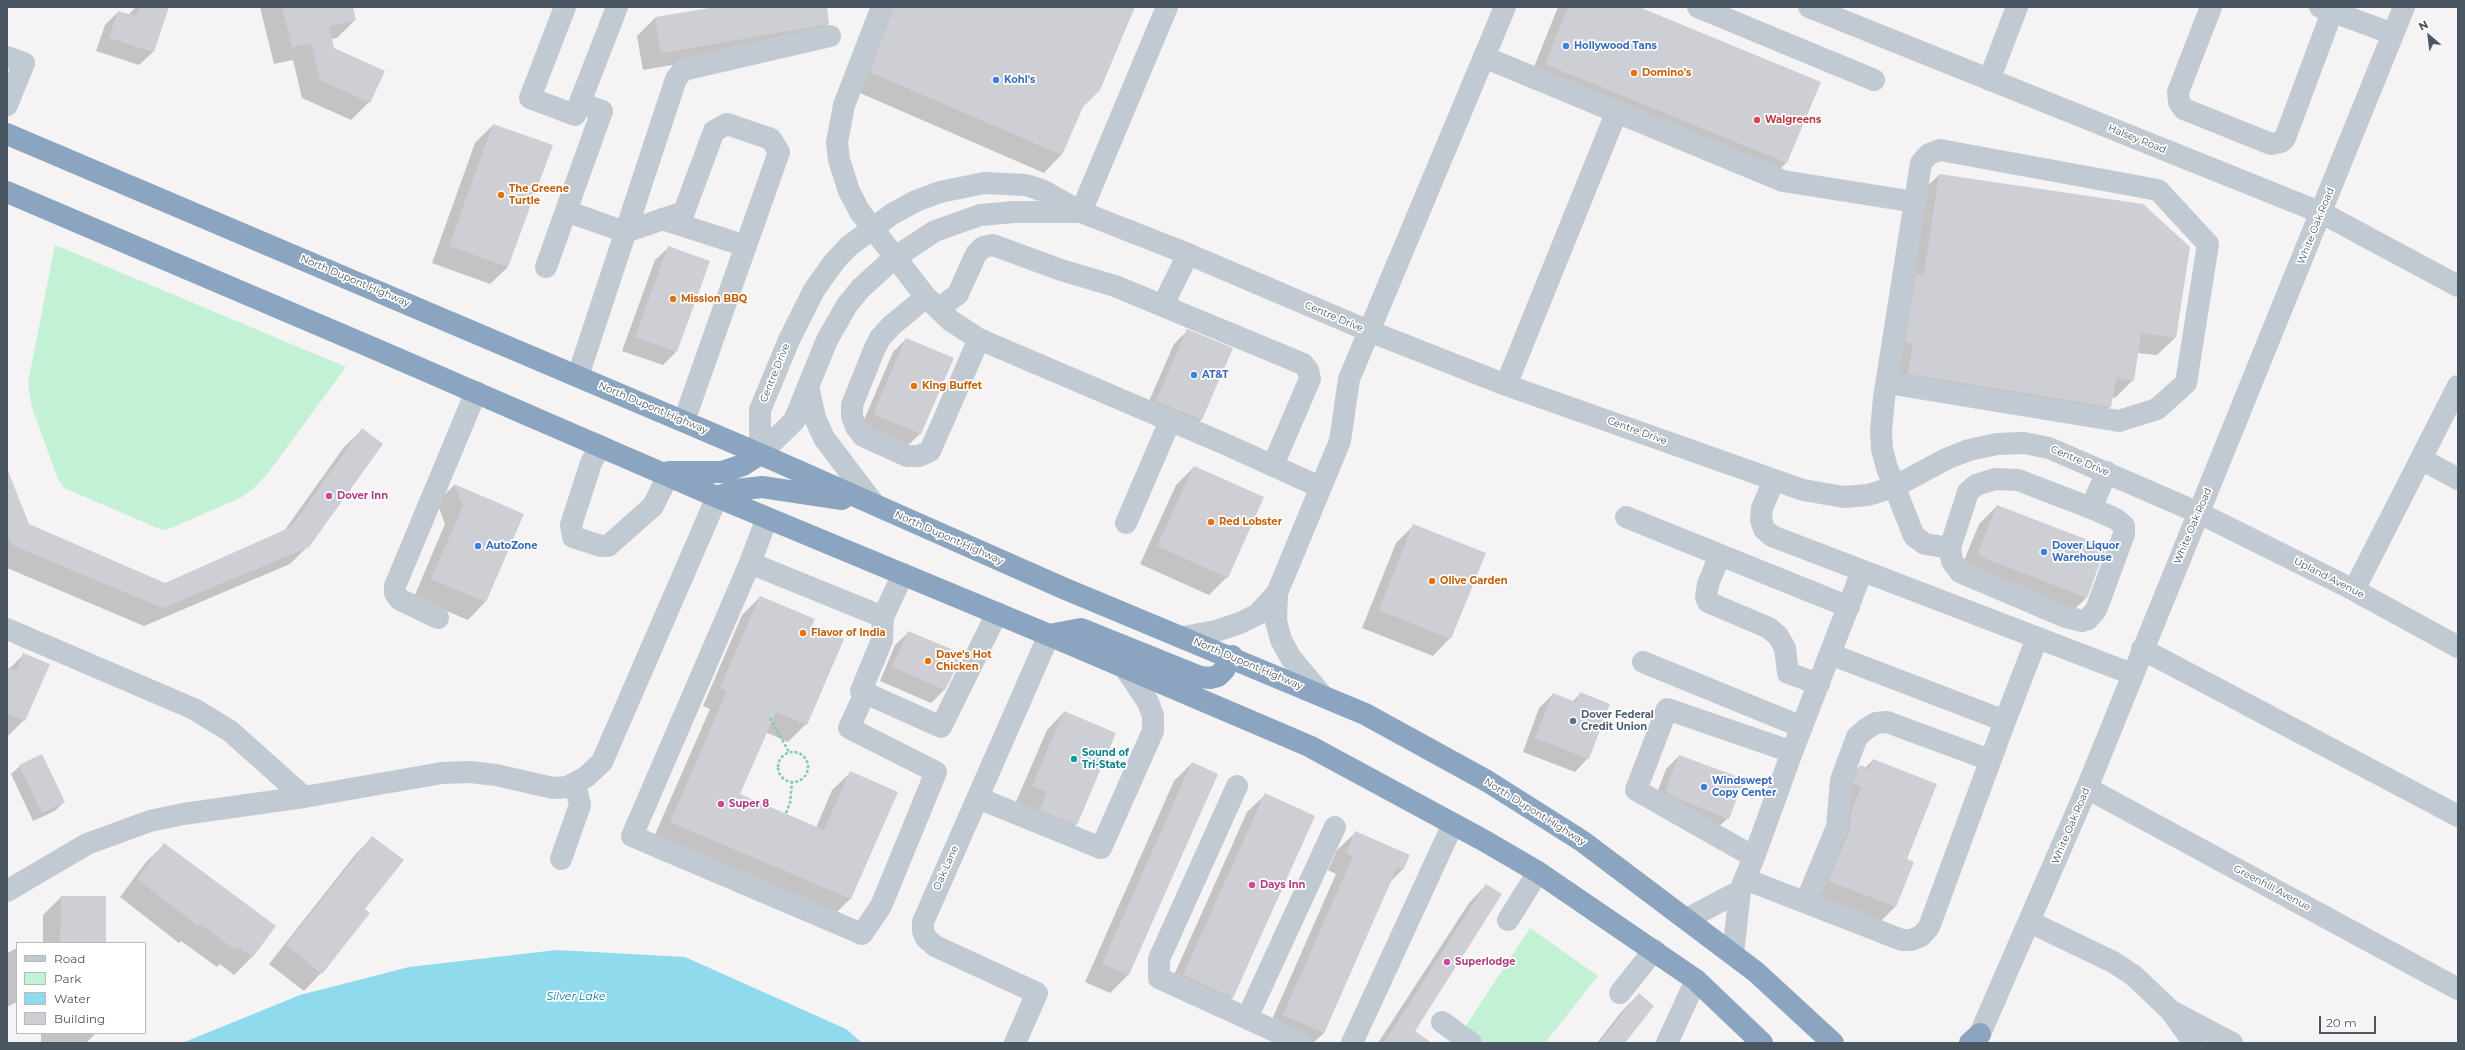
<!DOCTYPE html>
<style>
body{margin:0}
#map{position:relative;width:2465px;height:1050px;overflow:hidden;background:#f5f3f3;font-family:Montserrat,sans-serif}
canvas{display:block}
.frame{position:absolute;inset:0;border:8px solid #4a5661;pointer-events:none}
.legend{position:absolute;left:16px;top:942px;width:130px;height:92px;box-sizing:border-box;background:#fff;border:1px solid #b7bbc0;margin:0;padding:5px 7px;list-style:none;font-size:12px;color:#4a5661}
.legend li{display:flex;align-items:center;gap:8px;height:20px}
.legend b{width:20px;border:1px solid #b7bbc0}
.north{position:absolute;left:2409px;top:16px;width:40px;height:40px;-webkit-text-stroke:3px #fff;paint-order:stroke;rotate:332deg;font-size:11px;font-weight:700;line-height:16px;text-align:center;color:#4a5661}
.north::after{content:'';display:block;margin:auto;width:14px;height:18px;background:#4a5661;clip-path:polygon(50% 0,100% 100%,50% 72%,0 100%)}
.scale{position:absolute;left:2319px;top:1016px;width:57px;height:18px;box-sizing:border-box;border:2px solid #4a5661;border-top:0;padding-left:5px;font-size:12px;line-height:14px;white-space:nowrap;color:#4a5661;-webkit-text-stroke:3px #fff;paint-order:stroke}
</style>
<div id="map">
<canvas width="2465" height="1050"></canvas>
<div class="frame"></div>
<ul class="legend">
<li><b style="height:5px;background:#c1cad2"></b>Road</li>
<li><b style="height:11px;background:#c3f1d5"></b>Park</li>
<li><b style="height:11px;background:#90daee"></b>Water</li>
<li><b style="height:11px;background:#cdcfd5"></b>Building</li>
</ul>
<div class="north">N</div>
<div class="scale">20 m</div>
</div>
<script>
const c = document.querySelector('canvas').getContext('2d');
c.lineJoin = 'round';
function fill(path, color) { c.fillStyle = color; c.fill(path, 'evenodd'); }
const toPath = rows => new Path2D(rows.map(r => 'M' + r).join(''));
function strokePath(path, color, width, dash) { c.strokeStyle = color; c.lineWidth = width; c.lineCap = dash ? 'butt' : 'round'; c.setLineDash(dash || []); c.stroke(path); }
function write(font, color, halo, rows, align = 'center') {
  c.font = font + ' Montserrat,sans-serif'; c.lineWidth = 3.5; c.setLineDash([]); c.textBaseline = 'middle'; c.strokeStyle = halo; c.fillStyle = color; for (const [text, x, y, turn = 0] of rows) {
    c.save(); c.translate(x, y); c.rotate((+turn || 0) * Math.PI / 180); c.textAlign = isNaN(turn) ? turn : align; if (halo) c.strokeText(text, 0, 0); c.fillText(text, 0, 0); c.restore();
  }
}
fill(toPath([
 [55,245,346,367,268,473,253,489,240,498,171,528,162,530,64,488,58,479,32,408,28,383],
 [1530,928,1598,976,1545,1043,1475,1043,1461,1033]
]), '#c3f1d5');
fill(toPath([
 [557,950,685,957,846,1029,862,1043,182,1043,300,995,409,967]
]), '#90daee');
fill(toPath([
 [136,7,160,7,167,9,153,52,139,65,96,51,105,25,118,12,128,15],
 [260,7,352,7,355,20,337,38,331,39,333,48,369,102,351,120,302,98,293,60,274,64],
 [722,7,826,7,828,24,811,41,643,70,637,36,655,18],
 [881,7,1134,7,1082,107,1061,155,1044,173,853,90],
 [1558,7,1636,7,1786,163,1769,180,1528,82],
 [493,125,508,267,490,284,432,263,475,143],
 [1939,175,2175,338,2157,355,2137,353,2133,380,2115,398,2112,397,2110,407,2093,424,1891,391,1921,192],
 [669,247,709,261,676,352,663,365,622,351,655,260],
 [1187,331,1232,349,1201,420,1187,433,1143,415,1174,344],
 [906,339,953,359,920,434,906,447,861,427,893,352],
 [362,430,308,546,290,564,144,626,7,568,7,470,28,525,165,584,284,531,344,447],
 [1194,467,1227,577,1209,595,1140,564,1176,485],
 [454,485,523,514,485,602,468,620,414,597,445,524,437,503],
 [1997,506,2104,548,2086,598,2068,616,1959,573,1979,524],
 [1413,526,1450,638,1433,656,1362,628,1396,543],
 [760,597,811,626,806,724,788,742,765,732,739,794,816,828,832,790,850,773,851,898,833,916,653,839,710,709,703,706,742,615],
 [909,632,944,690,931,703,880,681,895,645],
 [24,654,24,720,7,737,7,668,9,669],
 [1553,694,1572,702,1580,694,1588,758,1575,772,1523,752,1539,708],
 [1064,712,1076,824,1058,842,1015,804,1047,730],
 [1679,756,1728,818,1714,831,1652,806,1666,769],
 [1873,760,1906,860,1895,907,1878,924,1811,898,1842,784,1860,766,1865,768],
 [1192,763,1217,774,1128,975,1110,993,1085,982,1174,781],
 [20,766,64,802,55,811,33,821,11,774],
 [1265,795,1232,998,1214,1015,1166,993,1247,812],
 [1355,833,1408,856,1402,870,1390,882,1324,1033,1313,1043,1289,1043,1266,1033,1336,874,1328,870,1337,850],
 [372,837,364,909,321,973,304,991,269,964,355,855],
 [164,845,275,926,252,957,234,975,220,964,217,967,181,941,179,943,120,897,146,862],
 [1486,885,1414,1031,1430,1043,1378,1043,1469,903],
 [61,897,103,943,43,943,43,915],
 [17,948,17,1002,7,1007,7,953],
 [1639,994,1623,1043,1597,1043,1621,1012],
 [41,1033,96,1033,86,1043,41,1043]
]), '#0003');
fill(toPath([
 [139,7,169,7,154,52,109,38,118,11,136,16],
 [282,7,353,7,356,20,329,26,334,48,385,71,370,103,320,80,311,43,292,47],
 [716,7,827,7,829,24,661,53,655,17],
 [894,7,1135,7,1100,90,1083,107,1062,155,870,72],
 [1568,7,1639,7,1821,82,1787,163,1545,64],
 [493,124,553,145,508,267,449,246],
 [1939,174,2143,204,2190,247,2176,338,2141,333,2134,381,2116,378,2111,407,1908,374,1913,344,1905,342,1916,274,1924,275],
 [668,246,710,261,677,352,635,337],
 [1187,329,1233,348,1202,420,1156,401],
 [906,338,954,358,921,434,873,414],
 [362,428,383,444,309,547,163,608,12,545,7,534,8,471,29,524,165,583,291,527],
 [1194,466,1264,497,1228,578,1157,546],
 [454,484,524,514,486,602,431,579,463,506],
 [1997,505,2106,547,2087,598,1977,555],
 [1413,524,1486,553,1451,639,1379,610],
 [760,596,815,619,812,625,844,639,807,725,776,712,740,794,824,830,850,771,898,792,851,899,670,822,727,691,720,688],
 [908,631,963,654,945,690,892,667],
 [23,653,50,664,25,721,7,713,7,667,16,671],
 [1580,692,1610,704,1589,759,1535,738,1553,693,1576,702],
 [1064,711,1116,733,1077,825,1040,810,1047,792,1032,786],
 [42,754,65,802,42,813,19,765],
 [1679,755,1744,779,1729,819,1678,799,1665,792],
 [1873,759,1937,784,1907,859,1914,862,1896,907,1828,881,1849,832,1851,813,1861,787,1853,783,1860,765,1869,769],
 [1192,762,1218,774,1129,975,1102,964],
 [1265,793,1315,816,1233,998,1183,975],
 [1355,831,1410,855,1403,870,1397,868,1324,1033,1283,1015,1353,856,1346,853],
 [372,836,404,860,365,909,370,913,322,974,286,945],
 [164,843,276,926,253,957,238,947,235,950,199,923,198,926,137,879],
 [1486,884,1502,894,1415,1031,1432,1043,1384,1043],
 [61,896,106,896,106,943,60,943],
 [1639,993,1654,1006,1625,1043,1599,1043]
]), '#cdcfd5');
strokePath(toPath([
 [770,718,789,752],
 '778 767a15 15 0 1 1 30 0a15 15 0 1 1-30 0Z',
 [786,813,790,803,792,782]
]), '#7ad0a6', 2.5, [3, 2]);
strokePath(toPath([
 [565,7,530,98,575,115,617,7],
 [882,7,844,105,837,142,839,160,849,191,860,212,926,297,951,321,979,339,1225,444,1320,487],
 [1698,7,1874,80],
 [1809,7,2322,213,2458,286],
 [2211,7,2178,92,2179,102,2184,109,2271,144,2281,142,2285,138,2332,12],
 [2320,7,2393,34],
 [7,57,24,63,7,105],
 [1484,57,1783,181,1915,202],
 [1989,80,2017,7],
 [580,103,602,111,566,211,625,232,684,212,714,131,727,124,771,139,779,152,684,421],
 [1081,212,1167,7],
 [662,219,746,246],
 [546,267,566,211],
 [926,297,891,326,880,338,874,350,852,405,852,416,856,427,863,436,907,456,919,456,930,451,979,339],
 [1163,305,1188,254],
 [938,309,958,294,976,254,983,247,993,245,1061,270,1115,286,1303,364,1308,370,1310,379,1273,465],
 [578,376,676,79,683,70,830,36],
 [1887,383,2119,421,2157,409,2186,383,2208,244,2158,190,1940,150,1929,154,1921,163,1884,398,1881,431,1882,449,1887,468,1914,536,1925,544,1950,548,1968,492,1976,485,1995,479,2018,480,2091,508,2116,519,2124,526,2124,534,2096,610,2088,619,2082,621,2066,617,1960,572,1952,561,1950,548],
 [1506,385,1617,111],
 [808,386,815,418,824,438,874,504],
 [600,446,591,463,571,525,573,537,601,546,608,546,653,506,668,476],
 [760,454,760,410,789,340,814,290,834,262,849,246,892,214,916,201,940,192,984,183,1026,185,1044,191,1081,212,1188,254,1369,331,1506,385,1803,490,1844,497,1868,495,1894,487,1946,459,1969,450,1997,444,2024,443,2049,448,2199,513,2354,590,2458,647],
 [760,454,794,421,827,340,847,305,861,288,894,258,935,231,980,215,1014,212,1080,212],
 [2421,459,2458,479],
 [1774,480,1762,508,1761,520,1764,529,1772,536,2132,674],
 [2091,508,2107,472],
 [1626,517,1849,607],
 [767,518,750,563,883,617,903,574],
 [1126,523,1170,421],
 [1720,555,1708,584,1706,597,1708,602,1769,628,1778,636,1785,648,1788,673,1819,684],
 [750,563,632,836,862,934,881,906,936,772,849,728,865,693],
 [2354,590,2458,386],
 [1277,593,1276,621,1281,640,1291,658,1322,695],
 [883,617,882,640,861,691,941,727,997,613],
 [438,618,399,599,395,593,395,586,476,392],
 [7,629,194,709,230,731,304,797,183,814,150,821,87,844,7,891],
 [1183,637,1216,631,1240,623,1258,614,1277,593,1340,441,1349,379,1505,7],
 [2142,649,2458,816],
 [1830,654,2005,721,2037,638],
 [1643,662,1802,727],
 [1792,752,1862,571],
 [1237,786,1159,959,1159,978,1301,1043],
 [2087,788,2458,989],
 [304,797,442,773,470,772,496,775,553,788,567,787,586,777,602,762,717,497],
 [978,798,1101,848,1153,731,1153,716,1148,702,1125,668],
 [561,859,580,805,575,784],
 [1745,879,1902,940,1911,940,1921,936,1929,927,2005,721],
 [1806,902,1837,827,1841,780,1857,737,1866,729,1876,723,1887,722,1990,760],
 [1687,919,1740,891],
 [1508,920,1538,872],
 [2030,922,2113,962,2133,975,2170,1010,2194,1043],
 [1733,954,1740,891,1754,857,1792,752,1667,709,1636,790,1754,857],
 [1620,993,1654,950],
 [2175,1013,2232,1043],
 [1247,1018,1335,827],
 [1442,1022,1471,1043],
 [1015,1043,1037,993,935,946,926,938,923,931,923,922,1049,635],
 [1352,1043,1453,824],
 [1667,1043,1696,980],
 [1976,1043,2087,788,2404,7]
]), '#c1cad2', 22);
strokePath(toPath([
 [7,134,760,454,1063,588,1365,714,1487,781,1582,841,1756,972,1833,1043],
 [7,192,380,351,717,497,1049,635,1309,746,1483,840,1538,872,1696,980,1762,1043],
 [669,472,722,472,743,465,760,454],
 [717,497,736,490,762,487,842,499],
 [1049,635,1081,629,1200,677,1210,678,1218,676,1224,670,1232,656],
 [1970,1043,1980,1034]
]), '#8ba5c1', 22);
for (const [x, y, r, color] of [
 [1566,46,4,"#3f7fe0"],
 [1634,73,4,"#e8710a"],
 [996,80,4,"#3f7fe0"],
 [1757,120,4,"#e0444e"],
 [501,195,4,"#e8710a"],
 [673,299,4,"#e8710a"],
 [1194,375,4,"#3f7fe0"],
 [914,386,4,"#e8710a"],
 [329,496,4,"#d1479c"],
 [1211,522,4,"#e8710a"],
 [478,546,4,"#3f7fe0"],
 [2044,552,4,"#3f7fe0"],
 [1432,581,4,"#e8710a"],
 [803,633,4,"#e8710a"],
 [928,661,4,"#e8710a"],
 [1573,721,4,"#5c6f8a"],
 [1074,759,4,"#0f9aa8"],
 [1704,787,4,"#3f7fe0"],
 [721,804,4,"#d1479c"],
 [1252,885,4,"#d1479c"],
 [1447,962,4,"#d1479c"]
]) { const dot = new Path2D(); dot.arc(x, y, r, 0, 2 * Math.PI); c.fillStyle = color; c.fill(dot); strokePath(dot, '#fff', 1.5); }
write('bold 10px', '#366cbe', '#fff', [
 ["Hollywood Tans",1574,46],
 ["Kohl's",1004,80],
 ["AT&T",1202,375],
 ["AutoZone",486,546],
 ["Dover Liquor",2052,546],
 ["Warehouse",2052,558],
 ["Windswept",1712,781],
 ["Copy Center",1712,793]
], 'left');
write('bold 10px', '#c56008', '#fff', [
 ["Domino's",1642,73],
 ["The Greene",509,189],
 ["Turtle",509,201],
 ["Mission BBQ",681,299],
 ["King Buffet",922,386],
 ["Red Lobster",1219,522],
 ["Olive Garden",1440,581],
 ["Flavor of India",811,633],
 ["Dave's Hot",936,655],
 ["Chicken",936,667]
], 'left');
write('bold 10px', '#be3a42', '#fff', [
 ["Walgreens",1765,120]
], 'left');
write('10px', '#4a5661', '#fff', [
 ["Halsey Road",2137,139,22],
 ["White Oak Road",2316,226,-68],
 ["North Dupont Highway",355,281,23],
 ["Centre Drive",1334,317,23],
 ["Centre Drive",775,373,-68],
 ["North Dupont Highway",653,408,23],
 ["Centre Drive",1637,431,20],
 ["Centre Drive",2080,461,23],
 ["White Oak Road",2193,526,-67],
 ["North Dupont Highway",949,538,24],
 ["Upland Avenue",2329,578,27],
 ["North Dupont Highway",1248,664,23],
 ["North Dupont Highway",1535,812,32],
 ["White Oak Road",2071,826,-67],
 ["Oak Lane",946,868,-66],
 ["Greenhill Avenue",2272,888,28]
]);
write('bold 10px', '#b23c85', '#fff', [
 ["Dover Inn",337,496],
 ["Super 8",729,804],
 ["Days Inn",1260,885],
 ["Superlodge",1455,962]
], 'left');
write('bold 10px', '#4e5e75', '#fff', [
 ["Dover Federal",1581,715],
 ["Credit Union",1581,727]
], 'left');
write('bold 10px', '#0d838f', '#fff', [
 ["Sound of",1082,753],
 ["Tri-State",1082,765]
], 'left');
write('italic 11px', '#0c7c9b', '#fff', [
 ["Silver Lake",576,997]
]);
</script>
